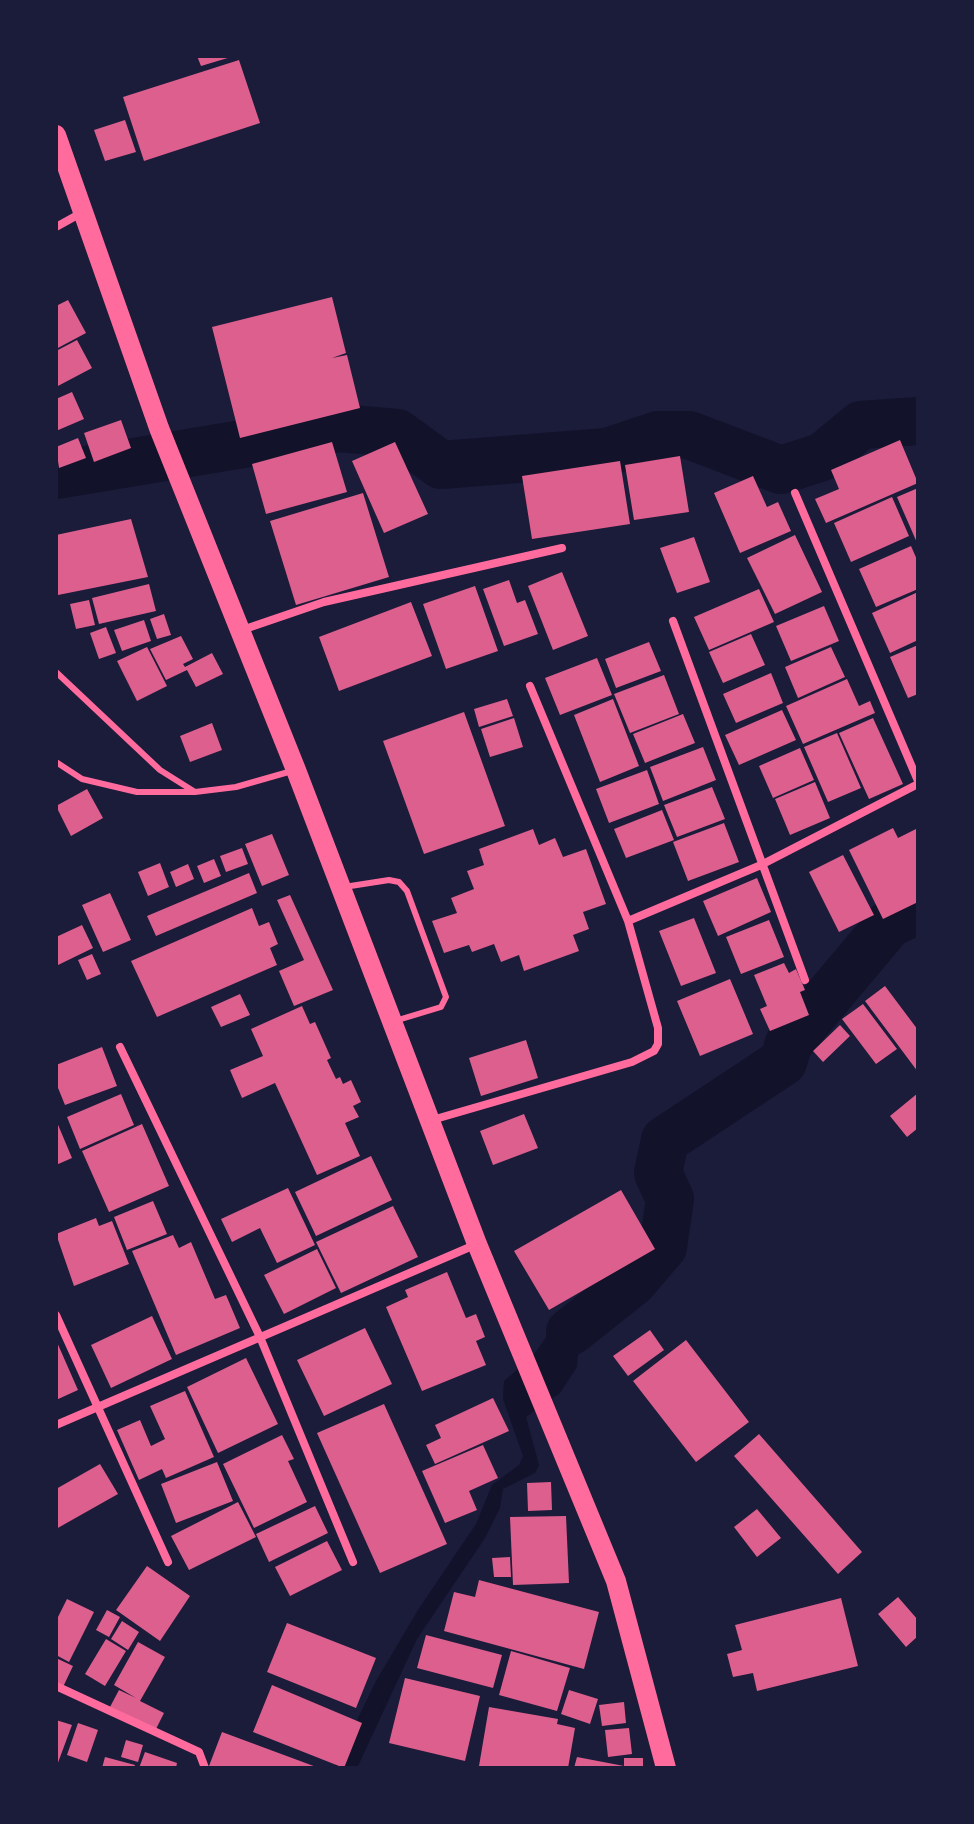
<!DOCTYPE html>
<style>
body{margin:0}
#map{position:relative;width:974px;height:1824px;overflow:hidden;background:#1b1b3a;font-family:"PT Sans Narrow",sans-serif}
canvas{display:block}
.frame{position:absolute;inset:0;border:58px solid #1b1b3a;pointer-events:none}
</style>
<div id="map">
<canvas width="974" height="1824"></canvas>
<div class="frame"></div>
</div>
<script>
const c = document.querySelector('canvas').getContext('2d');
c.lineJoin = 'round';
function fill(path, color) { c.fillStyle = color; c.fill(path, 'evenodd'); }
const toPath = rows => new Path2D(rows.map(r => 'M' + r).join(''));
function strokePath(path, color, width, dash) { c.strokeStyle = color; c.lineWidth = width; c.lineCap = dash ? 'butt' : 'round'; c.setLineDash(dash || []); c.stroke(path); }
fill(toPath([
 [613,1283,632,1305,579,1345,577,1367,560,1393,526,1417,539,1465,535,1473,503,1489,500,1508,485,1538,417,1639,357,1768,334,1768,376,1681,418,1610,476,1524,492,1485,519,1465,523,1456,503,1399,504,1381,532,1357,557,1322]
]), '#12122b');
strokePath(toPath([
 [56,475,339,428,397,433,441,465,607,452,658,435,689,435,781,470,822,457,861,425,918,421],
 [570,1332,633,1282,663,1247,670,1199,658,1173,665,1140,783,1062,789,1043,889,924,918,910]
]), '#12122b', 48);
fill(toPath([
 [197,56,231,56,231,57,201,66],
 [239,60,260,123,144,161,123,97],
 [125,120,136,152,105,161,94,130],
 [332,297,346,353,332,358,347,355,360,408,240,438,212,327],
 [68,300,86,333,56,349,56,306],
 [77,340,92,368,56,387,56,351],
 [72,392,84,419,56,431,56,399],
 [121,420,131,448,94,462,84,433],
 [78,438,86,458,59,468,56,447],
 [900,440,918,483,826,523,815,499,839,489,831,470],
 [332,442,347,492,266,514,252,464],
 [395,442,428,514,384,533,352,461],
 [680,456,689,512,634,520,625,465],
 [620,461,630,524,532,539,522,476],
 [753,476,767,507,778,502,791,531,740,553,714,493],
 [918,488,918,545,897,497],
 [363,493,389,577,296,605,270,521],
 [892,497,909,536,851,562,834,523],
 [131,519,148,577,58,595,56,535],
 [795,535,822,592,775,614,747,558],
 [694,537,710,582,677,593,660,548],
 [911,546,918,562,918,589,876,607,859,569],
 [562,572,588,636,553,650,528,586],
 [509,580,517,603,525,600,538,634,504,646,483,589],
 [149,584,156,611,99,624,92,598],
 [475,586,498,651,446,669,423,604],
 [759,589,774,622,709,650,694,617],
 [918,592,918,640,890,653,872,613],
 [89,600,95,625,76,629,70,604],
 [411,602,432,656,339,691,319,637],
 [824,606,839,641,791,661,776,626],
 [164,614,171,635,157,639,150,619],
 [144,620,151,641,122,651,114,630],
 [106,627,116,653,99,659,90,633],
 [751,634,765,665,723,683,709,652],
 [181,636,193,659,183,664,185,667,212,653,223,674,196,687,187,670,166,680,150,649],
 [649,642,661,671,616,688,605,659],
 [918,645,918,694,908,698,890,657],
 [147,647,167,686,137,701,117,661],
 [831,647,845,677,798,698,785,667],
 [597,658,612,695,560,715,545,678],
 [771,673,783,703,736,723,723,694],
 [664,675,679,714,630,733,614,694],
 [847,679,859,706,870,701,875,713,803,744,786,706],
 [507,699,513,716,479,727,474,709],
 [613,699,639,766,600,782,574,715],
 [782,710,796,740,739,765,725,735],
 [464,712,505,826,424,854,383,741],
 [683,714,695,743,645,763,633,734],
 [514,718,523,747,490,757,481,729],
 [873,718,903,784,869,799,839,733],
 [212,723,222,750,190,762,180,736],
 [837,733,861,788,828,802,804,747],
 [703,747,716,780,663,801,650,767],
 [800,748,814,780,773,798,759,766],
 [647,770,659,804,609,823,596,789],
 [815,782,830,818,790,835,775,799],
 [712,787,725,819,677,837,664,805],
 [87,789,103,818,71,836,56,806],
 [662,810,674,840,626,858,614,829],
 [724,823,739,862,688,881,673,842],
 [893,828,898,838,918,828,918,902,883,919,849,850],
 [533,829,539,845,555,838,563,857,586,849,606,904,583,912,589,929,573,935,579,951,524,971,519,955,501,962,494,944,472,952,469,945,444,953,432,921,457,913,451,898,474,889,467,871,484,865,479,849],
 [272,834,289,875,262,886,245,844],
 [242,848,248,864,226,872,220,856],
 [843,855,874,915,839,932,809,872],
 [214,859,221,876,204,883,197,866],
 [160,863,169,887,148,896,138,872],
 [188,864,194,879,176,887,170,872],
 [249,873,257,893,156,936,147,916],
 [757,878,771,912,718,936,703,901],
 [110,893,131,940,103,952,82,905],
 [290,895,333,990,294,1006,279,971,304,960,277,900],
 [252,908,259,926,269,922,278,944,270,948,277,965,157,1017,131,961],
 [694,918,716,973,681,986,659,931],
 [769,920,784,957,741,974,726,937],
 [82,925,93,948,56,966,56,937],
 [92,954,101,974,87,980,78,960],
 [784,963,789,973,796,969,805,990,800,992,809,1015,770,1031,760,1009,767,1006,754,975],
 [730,979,753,1034,700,1056,677,1001],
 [885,986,918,1030,918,1072,865,1001],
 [240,994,250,1015,221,1027,211,1007],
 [863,1004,897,1049,876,1064,842,1019],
 [302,1006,310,1024,315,1022,331,1058,327,1060,336,1079,340,1077,343,1084,351,1080,361,1102,353,1106,359,1117,345,1123,360,1156,317,1175,275,1083,242,1098,230,1070,263,1056,251,1029],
 [840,1025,850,1036,823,1062,813,1051],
 [526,1040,538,1078,481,1096,469,1058],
 [102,1047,117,1086,65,1105,56,1083,56,1065],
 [918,1093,918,1128,907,1137,890,1116],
 [121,1094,134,1125,80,1149,67,1117],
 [524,1114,538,1148,493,1165,480,1131],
 [56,1120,72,1158,56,1165],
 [142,1124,169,1186,109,1212,82,1151],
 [371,1156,392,1200,316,1236,295,1192],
 [288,1188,315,1245,277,1263,260,1228,232,1242,221,1219],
 [621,1190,655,1249,549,1310,514,1251],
 [153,1201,167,1234,127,1250,114,1217],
 [393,1206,418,1257,341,1293,316,1242],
 [96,1218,99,1226,112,1221,129,1264,74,1286,56,1234],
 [173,1235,179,1248,191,1242,215,1299,226,1295,240,1328,176,1355,132,1251],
 [317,1249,336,1288,284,1314,264,1275],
 [447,1272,466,1318,476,1314,485,1337,476,1341,486,1365,422,1391,386,1307,408,1297,405,1290],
 [152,1316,172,1359,111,1388,91,1345],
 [365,1328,392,1384,324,1416,297,1360],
 [650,1330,664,1350,628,1376,613,1356],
 [56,1340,78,1390,56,1400],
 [686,1340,749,1422,696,1462,633,1381],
 [246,1358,278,1424,218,1453,187,1387],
 [185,1391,214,1457,166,1478,162,1469,139,1480,117,1430,140,1420,151,1446,165,1439,150,1406],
 [493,1398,509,1431,435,1464,426,1445,441,1438,435,1425],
 [384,1404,447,1544,380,1573,317,1433],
 [759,1434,862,1552,838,1574,734,1456],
 [282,1435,294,1459,288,1461,307,1502,254,1528,223,1464],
 [483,1445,498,1478,469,1491,477,1510,445,1523,422,1471],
 [217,1462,233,1501,176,1523,161,1484],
 [100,1464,118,1494,56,1529,56,1489],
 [551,1482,552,1510,528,1511,527,1483],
 [238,1502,256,1537,189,1570,171,1536],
 [315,1506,328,1533,269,1562,256,1534],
 [757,1509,781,1538,757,1557,734,1527],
 [566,1516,569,1583,513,1585,510,1517],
 [327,1541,342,1570,290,1596,275,1567],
 [510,1557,511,1577,494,1577,492,1558],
 [147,1566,190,1596,160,1641,116,1610],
 [479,1580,599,1612,584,1669,444,1631,454,1592,475,1597],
 [898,1597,918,1620,918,1636,906,1647,878,1614],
 [841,1598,858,1666,757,1691,753,1673,733,1677,727,1654,742,1650,735,1625],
 [67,1599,94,1612,69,1662,56,1655,56,1621],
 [107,1610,120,1617,109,1637,96,1630],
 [122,1621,139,1632,128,1650,111,1639],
 [287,1623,376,1658,356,1708,267,1672],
 [426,1635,502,1655,493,1688,417,1668],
 [106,1639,126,1651,105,1686,85,1674],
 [138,1642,165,1657,140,1701,164,1713,155,1731,110,1707,119,1690,136,1698,114,1685],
 [511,1651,570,1668,557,1711,499,1695],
 [56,1658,73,1666,63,1687,56,1684],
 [405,1678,480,1696,465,1761,389,1743],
 [272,1685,362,1723,344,1768,253,1732],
 [569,1690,598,1699,590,1724,561,1714],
 [624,1702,626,1723,602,1726,599,1705],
 [489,1707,558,1719,557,1724,575,1728,568,1768,479,1766],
 [56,1720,72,1725,56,1768],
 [78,1723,98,1730,87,1762,67,1755],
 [629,1728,632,1754,608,1757,605,1730],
 [222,1732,319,1768,209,1766],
 [126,1740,143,1745,138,1762,121,1757],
 [145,1752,177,1763,176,1768,139,1768],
 [105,1757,135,1765,134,1768,102,1768],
 [577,1757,624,1766,624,1758,643,1758,643,1768,574,1768]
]), '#dd5f8e');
strokePath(toPath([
 [56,672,160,770,195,792,236,787,292,771],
 [56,762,82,779,137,792,195,792],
 [344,887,389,880,399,882,407,891,446,997,441,1007,398,1020]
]), '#ff6b9d', 6);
strokePath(toPath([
 [56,227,83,212],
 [795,493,918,781],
 [673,621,805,980],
 [242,630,324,602,562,548],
 [628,921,761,865,918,784],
 [120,1047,260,1337,353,1562],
 [432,1120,632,1062,654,1051,658,1044,658,1028,628,921,530,686],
 [56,1315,168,1562],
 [56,1425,477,1244],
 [56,1686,199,1752,205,1768]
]), '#ff6b9d', 8);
strokePath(toPath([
 [56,135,159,428,296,770,477,1244,616,1581,666,1768]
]), '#ff6b9d', 20);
</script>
